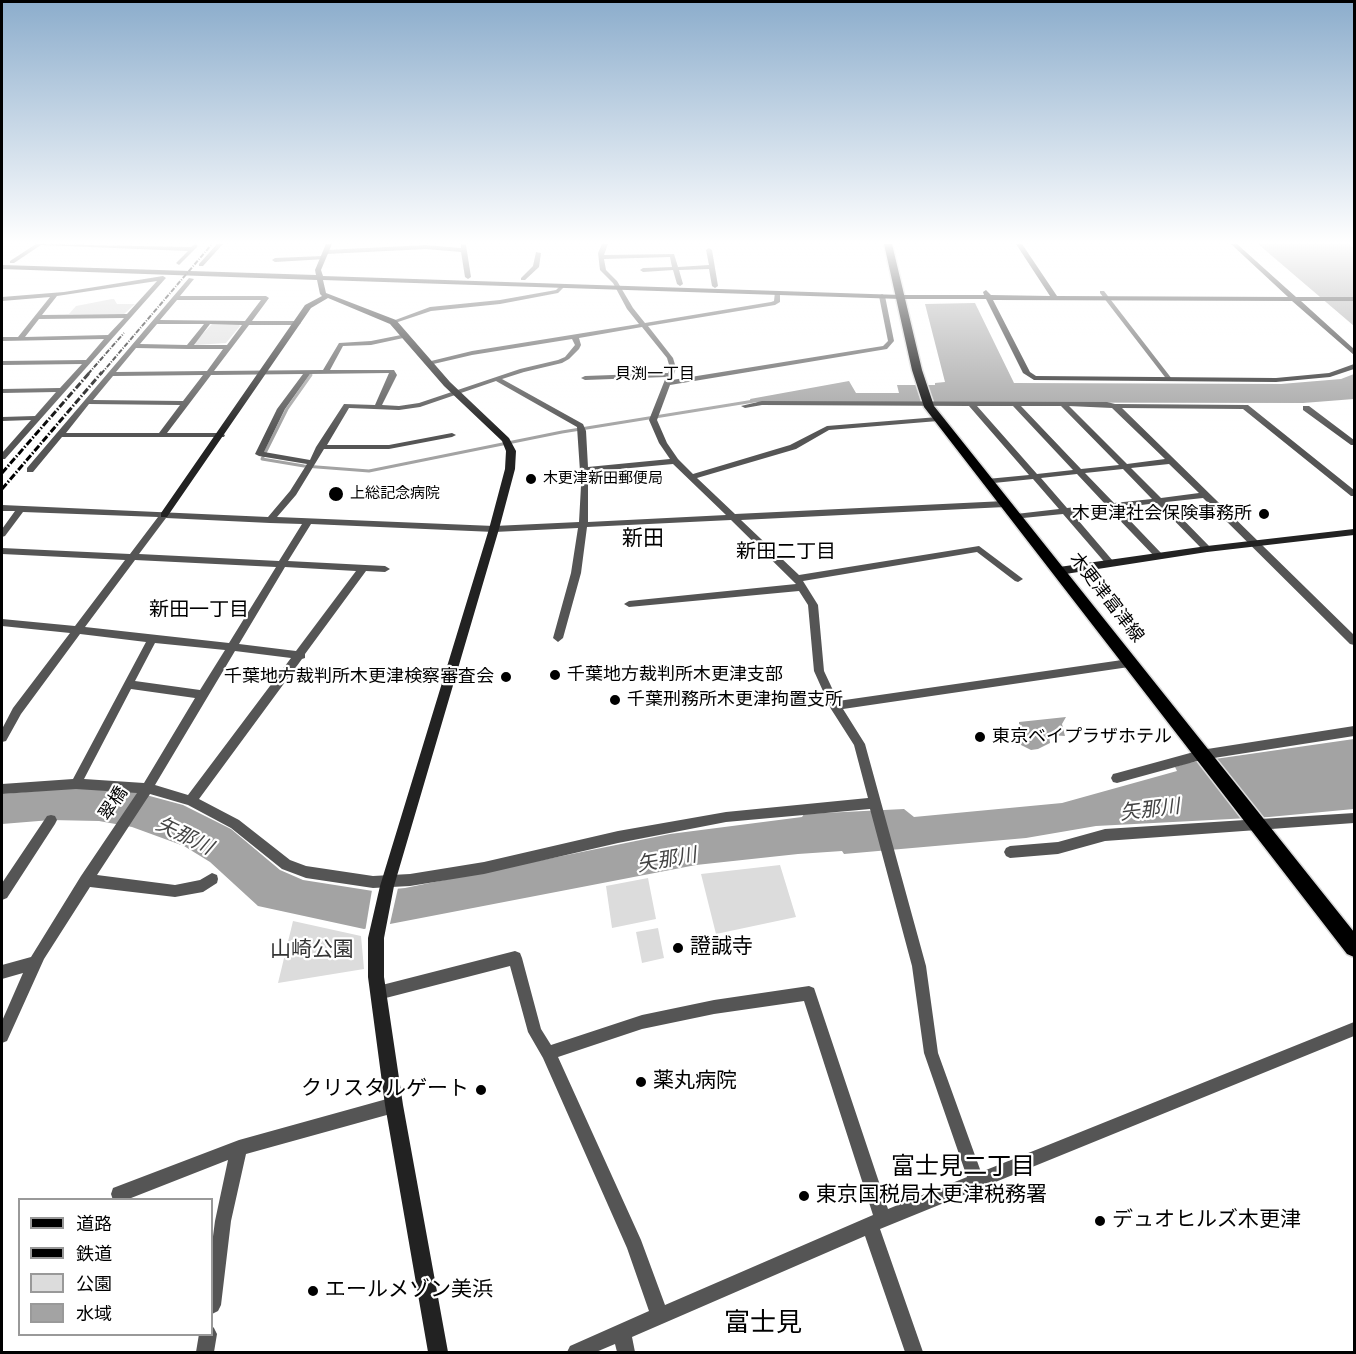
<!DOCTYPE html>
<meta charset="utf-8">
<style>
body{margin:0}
#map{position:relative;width:1356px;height:1354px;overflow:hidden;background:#fff;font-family:Poppins,"Noto Sans JP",sans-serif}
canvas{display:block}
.frame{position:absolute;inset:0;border:3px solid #000;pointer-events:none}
.legend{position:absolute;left:18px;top:1198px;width:195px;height:138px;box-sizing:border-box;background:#fff;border:2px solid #999;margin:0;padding:8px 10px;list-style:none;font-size:18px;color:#000}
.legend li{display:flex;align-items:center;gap:12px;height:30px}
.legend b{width:30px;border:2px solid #999}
</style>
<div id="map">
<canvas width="1356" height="1354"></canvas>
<div class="frame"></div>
<ul class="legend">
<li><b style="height:8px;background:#000"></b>道路</li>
<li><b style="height:8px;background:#000"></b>鉄道</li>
<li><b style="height:16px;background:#dcdcdc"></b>公園</li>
<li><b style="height:16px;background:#a3a3a3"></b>水域</li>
</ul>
</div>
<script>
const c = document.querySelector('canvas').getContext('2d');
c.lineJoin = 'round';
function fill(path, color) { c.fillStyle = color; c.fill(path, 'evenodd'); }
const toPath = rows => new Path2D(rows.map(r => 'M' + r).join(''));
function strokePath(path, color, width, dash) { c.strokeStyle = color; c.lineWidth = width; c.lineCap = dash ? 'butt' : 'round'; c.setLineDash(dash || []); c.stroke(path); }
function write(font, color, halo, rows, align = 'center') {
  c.font = font + ' Poppins,"Noto Sans JP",sans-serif'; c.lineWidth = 4.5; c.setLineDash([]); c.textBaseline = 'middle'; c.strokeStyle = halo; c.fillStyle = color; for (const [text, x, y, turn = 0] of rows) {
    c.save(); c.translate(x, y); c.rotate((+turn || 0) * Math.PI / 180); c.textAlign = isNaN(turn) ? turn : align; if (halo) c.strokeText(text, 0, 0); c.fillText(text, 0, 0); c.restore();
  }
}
fill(toPath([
 [112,299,114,299,117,304,135,304,124,314,69,314,76,306],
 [212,324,238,324,240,326,226,343,196,345,194,343],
 [780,865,796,917,716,934,701,874],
 [648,878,656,919,612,928,606,886],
 [293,921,361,936,364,969,278,983],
 [658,928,664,958,642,963,636,932]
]), '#dcdcdc');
fill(toPath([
 [1258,244,1348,244,1354,248,1354,326],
 [975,303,1014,383,1281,384,1341,379,1354,374,1354,399,1303,403,751,402,750,399,849,381,856,393,899,393,897,385,935,385,935,383,945,382,925,304],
 [1066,717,1062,724,1065,736,1049,735,1050,743,1038,749,1031,750,1021,745,1020,738,1029,732,1019,724,1019,722],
 [1354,739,1354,809,1269,817,1096,826,1026,838,844,854,842,851,798,854,696,865,364,929,258,906,210,862,184,846,132,827,99,821,51,820,2,824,2,794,73,788,135,792,183,805,231,829,280,870,303,880,373,891,405,888,670,834,802,817,804,814,904,809,914,817,1062,803,1177,771,1175,767,1187,763]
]), '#a3a3a3');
fill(toPath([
 [398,888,389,928,365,932,372,890]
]), '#fff');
strokePath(toPath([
 [311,375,287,409,262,459,304,466,369,471,562,432,754,401]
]), '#a3a3a3', 3);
const primary = toPath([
 [884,244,892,244,922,370,934,406,1354,932,1354,957,1347,954,924,407,912,370,884,244]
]);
strokePath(primary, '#dbdbdb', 3);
fill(toPath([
 [36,244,191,247,195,244,198,246,179,265,176,263,188,251,41,245,14,263,10,263,10,261,36,244],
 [217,244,223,244,203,266,199,266,199,264,217,244],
 [461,244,466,245,471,277,468,279,465,277,461,252,426,249,326,254,323,252,326,250,426,245,461,248,461,244],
 [602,244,608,244,604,255,674,254,678,267,709,265,706,250,709,248,712,250,718,286,715,288,712,286,709,269,679,270,683,284,680,286,677,284,673,270,643,272,640,270,643,268,672,267,670,257,604,259,606,270,617,281,633,308,645,323,771,302,774,301,775,292,780,293,780,302,775,305,648,326,673,358,676,368,672,380,883,346,888,341,879,296,882,294,885,296,894,341,887,349,670,385,657,420,667,443,678,459,693,474,790,445,827,426,938,417,942,419,938,421,829,430,796,449,697,478,735,514,1005,501,1009,504,1005,507,741,520,799,575,979,546,1023,579,1018,582,1015,581,977,552,803,581,818,605,824,671,838,701,1129,659,1134,663,1129,667,843,709,865,744,926,966,938,1053,981,1172,1354,1022,1354,1036,880,1229,923,1352,905,1352,865,1236,632,1337,635,1352,617,1352,615,1344,596,1352,567,1352,570,1346,649,1311,627,1248,543,1058,528,1032,510,966,378,1000,373,998,371,993,373,988,378,986,515,951,520,953,522,958,541,1029,551,1045,642,1015,714,1000,809,986,814,988,888,1209,967,1177,924,1053,912,966,870,809,726,822,618,843,484,874,410,886,373,888,306,878,282,869,231,828,188,805,150,794,97,875,175,885,200,880,212,873,217,875,218,879,217,883,203,892,175,897,90,887,44,959,7,1041,2,1043,2,1021,23,973,2,979,2,965,31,957,81,876,137,793,76,789,2,794,2,784,73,779,146,642,80,634,21,714,6,741,2,742,2,729,13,708,70,633,2,626,2,619,75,626,125,560,2,554,2,548,130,554,158,517,23,512,5,536,2,537,2,529,15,511,2,511,2,505,268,517,290,491,307,464,259,456,255,454,277,409,303,374,211,375,167,433,221,433,225,435,224,437,62,437,33,472,27,472,27,468,189,278,194,279,180,296,266,296,269,298,252,321,298,321,301,323,298,325,249,325,214,371,323,370,339,343,371,341,406,334,408,335,408,337,371,345,343,346,330,370,394,370,397,375,382,405,399,406,419,403,520,369,558,360,565,357,575,345,572,339,472,355,429,365,426,363,427,362,472,351,639,324,627,309,613,283,600,270,598,253,602,244],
 [177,300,261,300,245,321,160,320,177,300],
 [157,324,204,324,187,345,140,344,157,324],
 [210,324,242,325,227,345,194,345,210,324],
 [642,327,667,358,670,368,668,373,585,376,581,378,585,380,666,377,649,420,659,443,670,459,588,467,586,431,583,424,502,379,524,372,562,363,569,359,579,349,581,345,579,338,642,327],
 [136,348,188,349,223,349,207,371,116,372,136,348],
 [389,373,375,405,344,404,316,447,310,460,264,452,285,409,310,374,389,373],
 [203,375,183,401,93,400,113,376,203,375],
 [496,381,577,427,581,486,579,522,494,526,277,517,296,495,324,449,389,449,452,437,456,435,452,433,389,445,327,445,349,408,399,410,420,407,496,381],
 [89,404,180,405,159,433,66,433,89,404],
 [673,464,726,515,588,522,588,472,673,464],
 [166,518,270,523,302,524,279,561,139,554,166,518],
 [731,520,796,584,629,601,624,604,629,607,799,591,808,605,814,671,831,709,854,745,868,798,726,812,618,831,484,862,410,874,373,876,306,866,290,860,239,820,199,799,302,659,305,658,305,654,366,571,385,572,390,569,385,566,288,561,311,524,494,532,578,528,571,573,553,638,558,642,563,638,581,573,587,527,731,520],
 [135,560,276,567,229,643,85,627,135,560],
 [285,567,356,571,296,651,239,644,285,567],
 [155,643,225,650,200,690,135,681,155,643],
 [235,651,291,658,188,795,155,785,235,651],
 [131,689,195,698,144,783,84,779,131,689],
 [804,1001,873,1215,665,1305,641,1240,558,1057,642,1029,714,1014,804,1001],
 [536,252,541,253,539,267,525,280,521,280,521,278,533,266,536,252],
 [323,256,325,257,325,259,275,262,272,260,275,258,323,256],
 [163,276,166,278,165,279,5,459,2,459,2,453,31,420,2,421,2,417,35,416,56,392,2,393,2,389,60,388,82,364,2,365,2,361,86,360,104,339,2,341,2,337,18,337,50,297,2,301,2,297,64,292,163,276],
 [157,281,127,314,42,315,57,296,157,281],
 [124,318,108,335,25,337,39,319,124,318],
 [562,284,565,286,558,293,500,304,431,311,395,323,390,322,430,307,500,300,556,290,562,284],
 [1100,291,1104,291,1172,379,1172,381,1168,381,1100,293,1100,291],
 [762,401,1107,402,1115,404,1248,405,1354,490,1354,496,1351,496,1243,409,1122,408,1354,635,1354,645,1350,644,1203,498,1166,502,1210,547,1212,549,1207,552,1204,551,1157,503,1118,508,1162,554,1164,556,1162,558,1159,559,1156,558,1109,509,1072,513,1113,561,1115,563,1113,565,1110,566,1107,565,1063,514,1013,519,1013,515,1016,514,1059,509,1033,479,984,484,983,482,987,479,1029,475,969,406,762,405,745,408,741,406,762,401],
 [977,406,1013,406,1073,470,1037,474,977,406],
 [1021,406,1061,406,1119,465,1081,469,1021,406],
 [1069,406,1112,408,1165,459,1127,464,1069,406],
 [1169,464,1199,493,1161,498,1131,468,1169,464],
 [1123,469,1152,499,1114,503,1085,473,1123,469],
 [1077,474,1105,504,1067,508,1041,478,1077,474],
 [1303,406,1309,406,1354,440,1354,445,1351,445,1303,410,1303,406],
 [1354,726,1354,736,1201,760,1117,783,1113,782,1111,778,1113,774,1117,773,1201,750,1354,726],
 [1354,813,1354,823,1105,841,1058,854,1010,858,1006,856,1004,852,1006,848,1010,846,1058,842,1105,829,1354,813],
 [51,815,55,816,57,820,55,824,7,898,2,900,2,883,47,816,51,815],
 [394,1097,399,1100,402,1105,399,1110,394,1113,246,1154,231,1221,221,1305,218,1311,212,1314,212,1244,215,1221,228,1160,126,1200,113,1200,111,1194,113,1188,239,1140,394,1097],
 [212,1326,214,1328,217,1334,214,1352,196,1352,199,1334,212,1334,212,1326]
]), '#555');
fill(toPath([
 [326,244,332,244,321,270,323,276,901,295,984,295,983,292,986,290,991,295,1050,296,1016,244,1022,244,1057,296,1288,297,1231,244,1237,244,1296,297,1354,297,1354,301,1301,301,1354,349,1354,355,1292,301,993,300,1030,372,1036,376,1276,378,1329,373,1354,364,1354,369,1330,377,1276,382,1034,380,1023,373,986,299,901,299,323,280,326,293,396,320,450,382,509,438,516,451,515,469,499,529,394,886,384,938,384,977,403,1105,448,1352,428,1352,385,1105,368,977,368,938,380,886,489,529,505,469,506,451,502,441,444,386,390,324,328,298,311,308,167,517,161,517,161,513,305,305,322,296,320,294,317,280,2,269,2,265,316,275,315,270,326,244],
 [1354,529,1354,535,1207,552,1059,575,1054,571,1059,567,1207,546,1354,529]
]), '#222');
fill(primary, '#000');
strokePath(toPath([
 [88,374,124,333],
 [101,374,212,244]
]), '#000', 2, [5, 1.5, 1, 1.5]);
strokePath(toPath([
 [2,473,90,372],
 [2,489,102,372]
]), '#000', 3, [7, 2, 1.5, 2]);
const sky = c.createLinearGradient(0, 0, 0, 433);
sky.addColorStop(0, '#8cadcc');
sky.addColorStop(0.56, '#fff');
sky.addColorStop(1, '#ffffff00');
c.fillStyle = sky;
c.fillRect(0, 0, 1356, 433);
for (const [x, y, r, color] of [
 [531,479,6,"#000"],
 [336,494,8,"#000"],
 [1264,514,6,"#000"],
 [555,675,6,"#000"],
 [506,677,6,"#000"],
 [615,700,6,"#000"],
 [980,737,6,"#000"],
 [678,948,6,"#000"],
 [641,1082,6,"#000"],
 [481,1090,6,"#000"],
 [804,1196,6,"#000"],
 [1100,1221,6,"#000"],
 [313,1291,6,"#000"]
]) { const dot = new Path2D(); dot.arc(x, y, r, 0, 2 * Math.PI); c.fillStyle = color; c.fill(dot); strokePath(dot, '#fff', 2); }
write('15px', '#000', '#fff', [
 ["木更津新田郵便局",543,479],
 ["上総記念病院",350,494]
], 'left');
write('16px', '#000', '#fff', [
 ["貝渕一丁目",655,375]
]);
write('18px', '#000', '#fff', [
 ["木更津社会保険事務所",1252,514,"right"],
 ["千葉地方裁判所木更津支部",567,675],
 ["千葉地方裁判所木更津検察審査会",494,677,"right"],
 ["千葉刑務所木更津拘置支所",627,700],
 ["東京ベイプラザホテル",992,737]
], 'left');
write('18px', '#000', '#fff', [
 ["木更津富津線",1106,598,52],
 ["翠橋",114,804,-56]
]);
write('20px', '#000', '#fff', [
 ["新田二丁目",786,553],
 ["新田一丁目",199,611]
]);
write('italic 20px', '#444', '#fff', [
 ["矢那川",1150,811,-7],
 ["矢那川",184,837,26],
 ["矢那川",667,861,-10]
]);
write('21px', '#000', '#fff', [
 ["新田",643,540]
]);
write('21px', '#000', '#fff', [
 ["證誠寺",690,948],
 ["薬丸病院",653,1082],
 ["クリスタルゲート",469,1090,"right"],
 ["東京国税局木更津税務署",816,1196],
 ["デュオヒルズ木更津",1112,1221],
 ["エールメゾン美浜",325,1291]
], 'left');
write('21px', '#333', '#fff', [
 ["山崎公園",312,951]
]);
write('24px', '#000', '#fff', [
 ["富士見二丁目",963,1168]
]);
write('26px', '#000', '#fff', [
 ["富士見",763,1324]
]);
</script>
